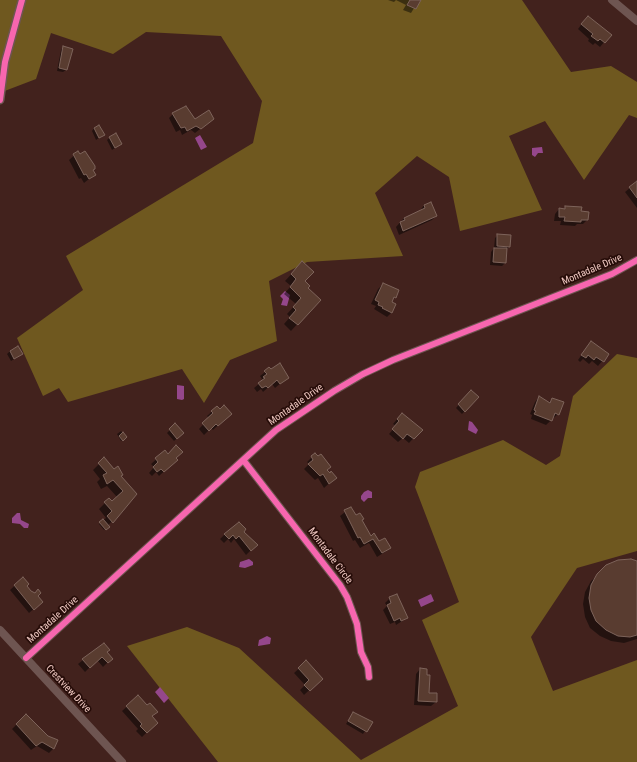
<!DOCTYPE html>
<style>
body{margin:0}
canvas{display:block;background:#42221d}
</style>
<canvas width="637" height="762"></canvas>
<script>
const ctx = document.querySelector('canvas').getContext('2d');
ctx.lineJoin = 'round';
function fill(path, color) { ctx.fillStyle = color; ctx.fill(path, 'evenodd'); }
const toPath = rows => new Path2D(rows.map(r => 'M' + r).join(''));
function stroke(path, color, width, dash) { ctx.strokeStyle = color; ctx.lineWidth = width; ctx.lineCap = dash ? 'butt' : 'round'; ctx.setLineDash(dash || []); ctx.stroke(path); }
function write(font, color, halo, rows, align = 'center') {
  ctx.font = font + ' "Roboto Condensed",sans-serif'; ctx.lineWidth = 3.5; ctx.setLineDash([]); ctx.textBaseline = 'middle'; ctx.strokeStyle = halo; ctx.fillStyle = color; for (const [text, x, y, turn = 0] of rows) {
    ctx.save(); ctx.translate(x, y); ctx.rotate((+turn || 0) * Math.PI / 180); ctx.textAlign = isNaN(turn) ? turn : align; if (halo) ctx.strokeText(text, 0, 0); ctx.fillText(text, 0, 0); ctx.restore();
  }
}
fill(toPath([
 [0,0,522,0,571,72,611,66,637,82,637,118,629,115,584,180,545,121,509,136,542,210,460,231,449,177,417,156,375,193,403,256,307,262,269,281,277,341,230,360,204,403,182,369,68,402,59,388,43,396,17,338,83,290,66,256,253,143,262,101,221,36,146,32,113,54,51,33,36,79,2,92,5,66,0,64],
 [617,354,637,358,637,551,577,568,531,637,553,691,637,660,637,762,218,762,127,646,187,627,239,648,361,760,458,706,422,620,459,602,415,487,420,472,503,440,546,465,560,456,573,396]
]), '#6f581f');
fill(toPath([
 [200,135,207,147,201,150,195,138],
 [542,147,543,153,538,153,535,157,532,155,532,148],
 [285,291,290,295,287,306,281,305,283,299,280,296],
 [177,385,184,386,184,399,182,400,177,399],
 [469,421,472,422,478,430,476,434,468,430],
 [368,490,372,492,372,498,368,498,364,502,361,499,361,496,364,492],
 [17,513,20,513,21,520,29,524,28,528,24,528,20,524,12,523,12,518],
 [249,559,253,562,253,565,245,568,239,567,240,562],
 [431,594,434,601,421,607,418,600],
 [267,636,271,638,270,644,258,646,259,640],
 [160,687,169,698,164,703,155,692]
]), '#95478b');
fill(toPath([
 [388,0,419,0,411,13,403,10,406,5,396,0,394,2],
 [584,21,610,35,600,47,595,43,593,45,588,41,589,39,578,29],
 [63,47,66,70,63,72,57,71,61,50],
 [173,114,194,120,213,119,195,133,191,130,182,135,180,130,176,132,169,118],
 [94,128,103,135,96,140,92,131],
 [110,137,121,144,112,150,107,140],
 [78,152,94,175,84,183,81,178,79,179,69,160],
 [637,182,637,208,625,192],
 [424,205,436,216,432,220,399,235,396,227,404,218,420,211],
 [566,207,580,212,587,220,583,224,577,224,575,226,560,225,561,221,554,221,555,214,559,209,564,210],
 [498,235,509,247,506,250,505,263,502,266,490,265,491,252,494,248,495,238],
 [296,269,307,288,319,300,291,331,284,324,290,317,287,314,296,304,284,294,291,286,285,281],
 [383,284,395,297,390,302,392,312,387,317,374,309,376,306,371,304,378,289],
 [587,347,608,354,598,366,592,361,589,364,583,359,580,362,578,360],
 [10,351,22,354,11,361,7,354],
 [265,372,287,378,275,388,272,384,263,392,261,389,257,392,254,388,260,383,262,379,260,376],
 [471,391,478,397,462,414,456,408],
 [539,397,548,403,552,399,558,414,546,425,531,419,532,415,530,414,535,402],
 [217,407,220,410,230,414,213,430,211,428,204,435,199,429,209,418,207,416],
 [398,418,421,430,409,443,403,438,398,442,389,434,396,426,393,424],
 [175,425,183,433,174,441,167,433],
 [121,431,126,437,121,441,117,434],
 [165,451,175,458,172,464,159,476,156,472,152,476,149,473,154,467,151,464],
 [312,457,335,478,324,488,318,478,315,480,304,469,309,464,307,462],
 [104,459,136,494,104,530,99,524,106,518,99,509,109,499,112,502,117,497,107,486,101,489,97,482,100,479,93,470],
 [350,508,370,537,390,548,385,552,377,557,369,543,360,548,355,540,353,541,340,516],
 [242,532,256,545,246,555,234,539,231,543,228,539,224,543,220,539,225,534],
 [637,562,637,639,624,643,611,641,600,636,590,628,585,617,583,604,585,592,591,581,598,575],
 [23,578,37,606,29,613,10,590],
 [390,598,407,618,396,625,395,622,390,624,383,610,387,606,385,603],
 [103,644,106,653,111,659,103,667,97,660,85,672,78,664],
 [306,662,321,679,304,695,300,690,305,685,294,673],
 [420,669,428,694,436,702,431,706,414,705,416,674],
 [138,696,151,717,152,727,142,737,136,731,138,729,122,711],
 [353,713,371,722,363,734,346,724],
 [17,724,57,740,53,749,49,753,37,746,31,750,12,729]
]), '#0007');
const building = toPath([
 [410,0,421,0,416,9,407,5,410,0],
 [588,16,612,35,605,43,600,39,598,41,591,36,593,34,581,24,588,16],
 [63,46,73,49,67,70,59,68,63,46],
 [186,106,195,119,209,110,214,119,201,129,196,126,187,131,185,127,181,128,172,113,186,106],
 [99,125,105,135,99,138,94,128,99,125],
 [116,133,122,144,115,148,109,137,116,133],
 [78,151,80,154,85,151,95,166,95,169,93,170,96,175,89,179,86,174,84,175,73,154,78,151],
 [637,181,637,198,629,187,637,181],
 [431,202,437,216,403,231,400,222,405,220,404,218,425,208,424,205,431,202],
 [565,206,582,207,581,211,589,212,588,220,581,220,581,222,564,221,565,217,559,217,559,208,565,209,565,206],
 [497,234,511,235,510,247,497,246,497,234],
 [494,248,507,248,506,263,493,262,494,248],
 [302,261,314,272,305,281,310,286,308,288,321,300,298,325,289,318,296,310,293,307,301,298,290,287,296,279,291,274,302,261],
 [383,283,399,290,396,298,394,297,392,302,396,304,392,313,382,308,383,307,378,305,379,302,375,300,383,283],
 [591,341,609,354,604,362,596,357,594,360,588,355,586,358,581,355,591,341],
 [18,346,23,354,14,359,10,351,18,346],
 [280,363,289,378,280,384,277,380,268,388,266,386,262,388,258,383,265,378,263,377,267,374,264,371,269,367,271,369,280,363],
 [471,390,479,397,465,412,458,404,471,390],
 [539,396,550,403,552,398,564,402,559,415,555,413,552,421,534,414,536,411,534,410,539,396],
 [224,405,232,414,218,426,216,424,209,431,202,423,213,413,211,411,217,406,220,409,224,405],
 [402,413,423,430,414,439,407,434,403,439,392,429,399,421,397,419,402,413],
 [175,423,184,433,177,439,169,429,175,423],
 [123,432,127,437,123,441,119,436,123,432],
 [176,445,183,452,176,458,178,460,164,472,161,469,157,472,153,467,158,462,155,458,165,450,168,454,176,445],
 [315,453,318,456,321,454,331,467,327,470,330,473,331,471,337,478,329,484,323,474,320,476,308,464,313,460,311,456,315,453],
 [104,457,114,469,118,466,123,475,121,476,137,494,113,523,107,516,112,511,104,502,109,498,112,501,123,491,113,480,107,484,103,475,107,473,98,463,104,457],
 [351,507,356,515,360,513,364,519,362,520,371,536,374,533,379,541,385,538,391,548,382,553,373,539,364,544,360,537,358,538,344,510,351,507],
 [103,519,110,527,106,530,99,522,103,519],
 [239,522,246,529,244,532,258,545,251,551,239,536,236,539,233,535,229,539,224,534,239,522],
 [631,559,637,561,637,635,630,637,618,636,606,630,596,621,591,610,589,598,591,585,597,574,606,565,618,560,631,559],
 [23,577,29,584,27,586,31,591,35,593,38,589,41,593,38,596,43,602,34,610,14,585,23,577],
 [397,594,408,618,401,621,400,618,394,621,387,605,391,603,389,597,397,594],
 [104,643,110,650,107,652,113,659,108,663,102,657,90,668,82,659,104,643],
 [306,660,323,679,310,691,304,685,309,680,298,668,306,660],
 [420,668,427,669,427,675,430,675,429,693,437,693,437,702,418,701,420,668],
 [138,695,147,705,150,703,158,712,152,716,158,723,147,733,140,726,142,724,126,706,138,695],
 [353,712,373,722,367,732,348,721,353,712],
 [26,714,48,736,58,740,54,749,42,742,36,746,16,724,26,714]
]);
fill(building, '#593c30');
stroke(building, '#7d635a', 1);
stroke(toPath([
 [612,0,637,21],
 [244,461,340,585,347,597,357,624,361,652,368,667,369,677],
 [0,630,122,762],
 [26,658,276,430,334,391,363,374,393,360,612,274,637,260]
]), '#6e5551', 8);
stroke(toPath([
 [0,100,5,62,22,0]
]), '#6e5551', 9);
stroke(toPath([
 [0,100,5,62,22,0],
 [244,461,340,585,347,597,357,624,361,652,368,667,369,677],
 [26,658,276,430,334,391,363,374,393,360,612,274,637,260]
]), '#f766af', 6);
write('10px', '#eec7c0', '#260c08', [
 ["Montadale Drive",592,270,-23],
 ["Montadale Drive",296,405,-35],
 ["Montadale Circle",330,556,53],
 ["Montadale Drive",53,620,-42],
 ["Crestview Drive",68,689,47]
]);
</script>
